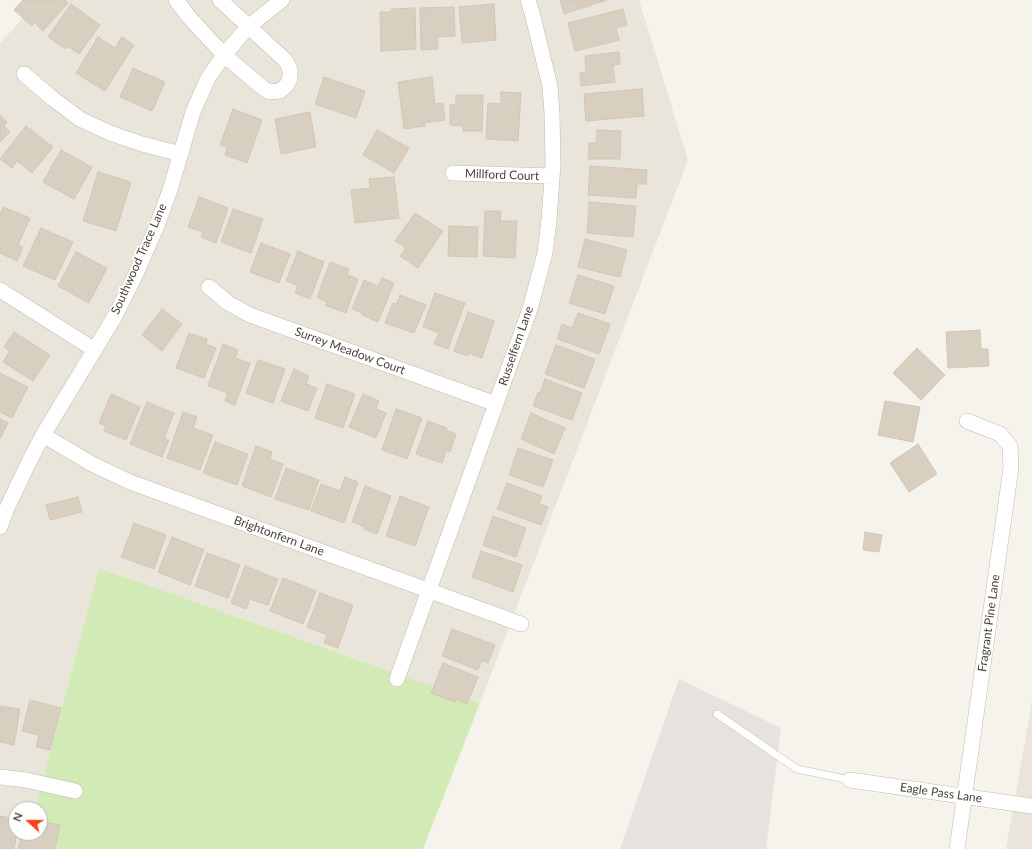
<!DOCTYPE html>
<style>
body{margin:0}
#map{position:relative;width:1032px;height:849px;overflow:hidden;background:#f6f3ec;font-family:Lato,sans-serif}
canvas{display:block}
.north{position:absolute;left:8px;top:801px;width:40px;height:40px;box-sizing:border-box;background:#fff;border:1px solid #b7b4b0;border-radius:50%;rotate:291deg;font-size:11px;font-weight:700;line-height:16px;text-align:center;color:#4b4439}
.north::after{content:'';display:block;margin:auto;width:14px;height:18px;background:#fc3f1d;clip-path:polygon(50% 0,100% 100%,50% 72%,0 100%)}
</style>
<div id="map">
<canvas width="1032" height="849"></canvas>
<div class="north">N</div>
</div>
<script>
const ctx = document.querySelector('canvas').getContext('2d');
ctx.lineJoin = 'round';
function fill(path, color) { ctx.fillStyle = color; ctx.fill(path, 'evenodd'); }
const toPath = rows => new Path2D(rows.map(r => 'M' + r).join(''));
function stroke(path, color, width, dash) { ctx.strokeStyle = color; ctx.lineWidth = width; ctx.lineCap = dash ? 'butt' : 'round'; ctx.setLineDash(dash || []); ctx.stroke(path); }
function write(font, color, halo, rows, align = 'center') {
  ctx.font = font + ' Lato,sans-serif'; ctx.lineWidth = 3.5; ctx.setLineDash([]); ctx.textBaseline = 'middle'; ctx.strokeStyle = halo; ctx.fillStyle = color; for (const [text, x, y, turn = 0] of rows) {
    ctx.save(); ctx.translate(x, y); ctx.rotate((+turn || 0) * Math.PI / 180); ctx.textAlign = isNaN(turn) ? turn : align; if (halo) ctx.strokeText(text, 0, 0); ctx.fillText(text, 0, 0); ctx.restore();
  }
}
fill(toPath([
 [40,0,639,0,688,160,480,703,99,568,35,809,16,809,16,833,28,833,24,849,0,849,0,43],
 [1032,701,1032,849,1006,849]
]), '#eae5da');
fill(toPath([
 [679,679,781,728,766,849,620,849]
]), '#e6e2dd');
fill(toPath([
 [99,568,480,703,423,849,24,849,40,833,40,809,35,809]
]), '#d2eab5');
const building = toPath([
 [23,0,65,0,68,3,43,31,35,23,32,26,14,10,23,0],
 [560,0,607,0,564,14,560,0],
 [71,4,100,25,79,54,68,46,66,49,48,37,71,4],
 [494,4,496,40,462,43,459,7,494,4],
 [454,7,455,36,437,37,438,49,421,50,420,8,454,7],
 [415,8,416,49,381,51,380,12,391,12,391,9,415,8],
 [623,9,627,25,616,28,619,40,575,51,568,23,623,9],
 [98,37,115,48,122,37,134,45,105,91,76,73,98,37],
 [619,52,620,64,613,65,615,82,581,86,580,73,586,72,585,56,619,52],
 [133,68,165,82,152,111,120,97,133,68],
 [324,77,365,91,356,118,315,104,324,77],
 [432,77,435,104,443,103,445,120,425,123,425,126,404,129,398,82,432,77],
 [642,89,644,116,586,121,584,94,642,89],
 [501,92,521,93,518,141,486,139,488,103,501,104,501,92],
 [456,95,483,95,482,131,463,131,463,126,450,125,450,105,456,105,456,95],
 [233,109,262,120,247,163,225,155,227,147,220,145,233,109],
 [310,112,316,147,281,154,275,119,310,112],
 [0,115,7,122,4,126,10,132,0,142,0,115],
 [26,126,53,147,32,173,17,161,12,168,0,159,26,126],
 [377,130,409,148,394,173,363,155,377,130],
 [597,130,621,131,620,159,588,159,589,143,596,143,597,130],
 [61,150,92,167,74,199,43,182,61,150],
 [590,166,647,170,646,184,637,184,636,198,588,195,590,166],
 [98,172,131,182,116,231,83,221,98,172],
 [394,177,399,218,355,223,351,190,370,188,369,179,394,177],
 [199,197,228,208,216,243,201,237,203,232,188,227,199,197],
 [589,202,636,206,633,237,587,233,589,202],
 [3,207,30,218,18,245,23,247,17,261,0,253,0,215,3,207],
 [233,209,263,219,251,253,221,242,233,209],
 [485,211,501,211,500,221,517,221,515,258,483,256,485,211],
 [415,213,443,231,418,268,400,256,406,248,395,241,415,213],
 [449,226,478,227,477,257,448,256,449,226],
 [41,228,73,242,55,280,23,266,41,228],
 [585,239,627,250,620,277,578,267,585,239],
 [261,243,290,254,279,283,250,272,261,243],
 [298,251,324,262,310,299,295,293,298,286,286,281,298,251],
 [76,252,107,268,89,303,58,286,76,252],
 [330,262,349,269,347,275,358,279,346,313,325,305,327,302,317,298,330,262],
 [578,275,614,286,605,314,569,303,578,275],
 [382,278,394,283,378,322,362,315,362,313,352,309,364,280,378,286,382,278],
 [435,293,465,303,448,349,434,344,439,333,423,327,435,293],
 [400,295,426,305,414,333,385,323,393,303,397,304,400,295],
 [162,309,182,324,162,351,142,335,162,309],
 [468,312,494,321,482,358,468,353,468,356,454,351,468,312],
 [578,313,610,324,599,354,557,339,562,324,572,328,578,313],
 [980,330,981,349,988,349,989,366,948,368,946,332,980,330],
 [14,332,50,355,33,381,3,362,10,351,4,347,14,332],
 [189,333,207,339,206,344,216,348,204,378,176,368,189,333],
 [223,344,238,350,235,358,250,363,235,405,225,401,228,393,208,386,223,344],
 [556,345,595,359,584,388,545,374,556,345],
 [917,348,945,375,921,400,893,373,917,348],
 [258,360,285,369,273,403,246,393,258,360],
 [294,369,309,376,306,384,317,388,308,411,281,401,294,369],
 [0,373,28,387,12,418,0,412,0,373],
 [545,379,582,393,572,420,533,406,538,392,540,393,545,379],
 [327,384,355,394,343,428,315,418,327,384],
 [111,394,140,407,126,440,104,431,106,426,99,423,111,394],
 [363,394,379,401,376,409,386,413,376,438,349,427,363,394],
 [885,401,920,407,913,442,878,435,885,401],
 [147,402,174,413,164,438,169,440,162,457,130,444,147,402],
 [396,409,422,418,407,459,382,450,396,409],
 [183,412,197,417,193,428,213,435,200,470,167,458,183,412],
 [531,413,565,428,554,454,521,439,531,413],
 [0,419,8,423,0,439,0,419],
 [428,421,447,428,446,430,456,434,450,452,446,451,442,463,416,454,428,421],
 [215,442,248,454,237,485,203,473,215,442],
 [918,444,937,474,909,492,890,463,918,444],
 [256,446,272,452,270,459,283,464,271,497,242,486,256,446],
 [518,448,553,460,543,487,509,475,518,448],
 [286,468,319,480,309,510,275,499,286,468],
 [345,477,358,482,344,523,311,511,321,484,340,491,345,477],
 [507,483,542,496,539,504,548,507,541,525,497,509,507,483],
 [365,486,391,496,377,534,364,529,365,527,352,522,365,486],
 [400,496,429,507,415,546,386,536,400,496],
 [78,497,82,512,50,520,46,505,78,497],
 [493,516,526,528,516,557,483,545,493,516],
 [134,523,166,535,154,569,121,557,134,523],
 [865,532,882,535,879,552,863,550,865,532],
 [172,537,204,550,190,585,158,572,172,537],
 [481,551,522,565,513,592,472,577,481,551],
 [207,553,240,565,228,598,195,586,207,553],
 [245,566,278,579,268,605,250,599,246,609,231,603,245,566],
 [283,578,316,591,303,624,270,611,283,578],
 [320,593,353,605,338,648,324,643,327,635,307,627,320,593],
 [452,629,495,645,488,663,482,660,478,670,442,656,452,629],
 [443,663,478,677,467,704,456,699,455,702,431,693,443,663],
 [30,700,61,708,50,750,36,747,39,735,22,731,30,700],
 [0,706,20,709,14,745,0,742,0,706],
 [0,816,16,819,17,833,14,849,0,849,0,816],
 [40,822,60,825,55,849,18,849,22,833,40,833,40,822]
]);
fill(building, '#d8cfc1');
stroke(building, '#d3c7b4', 1);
const service = toPath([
 [717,714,797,769,850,780]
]);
const minor = toPath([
 [176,0,188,16,224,55,263,88,269,92,280,91,286,86,290,79,290,69,286,61,220,0],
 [24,74,52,98,80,119,110,133,142,144,181,154],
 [453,173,552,176],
 [209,287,228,303,250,315,496,404],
 [0,290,95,350],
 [43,435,92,464,130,482,521,624],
 [0,527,7,508,28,464,43,435,115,316,135,276,156,228,170,190,193,112,208,78,224,55,248,27,282,0],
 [397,679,530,309,545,253,549,220,553,164,552,113,550,86,532,13,528,0],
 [0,777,26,780,75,791],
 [850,780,1032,806],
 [957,849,1011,468,1010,446,1000,434,967,421]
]);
stroke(service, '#c2bbae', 8);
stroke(minor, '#c2bbae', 16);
stroke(service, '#fff', 7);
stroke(minor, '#fff', 15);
write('12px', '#4b4439', '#fff', [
 ["Millford Court",502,175,2],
 ["Southwood Trace Lane",139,259,-66],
 ["Russelfern Lane",516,346,-71],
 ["Surrey Meadow Court",350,351,20],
 ["Brightonfern Lane",279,536,20],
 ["Fragrant Pine Lane",989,623,-82],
 ["Eagle Pass Lane",941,793,8]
]);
</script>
